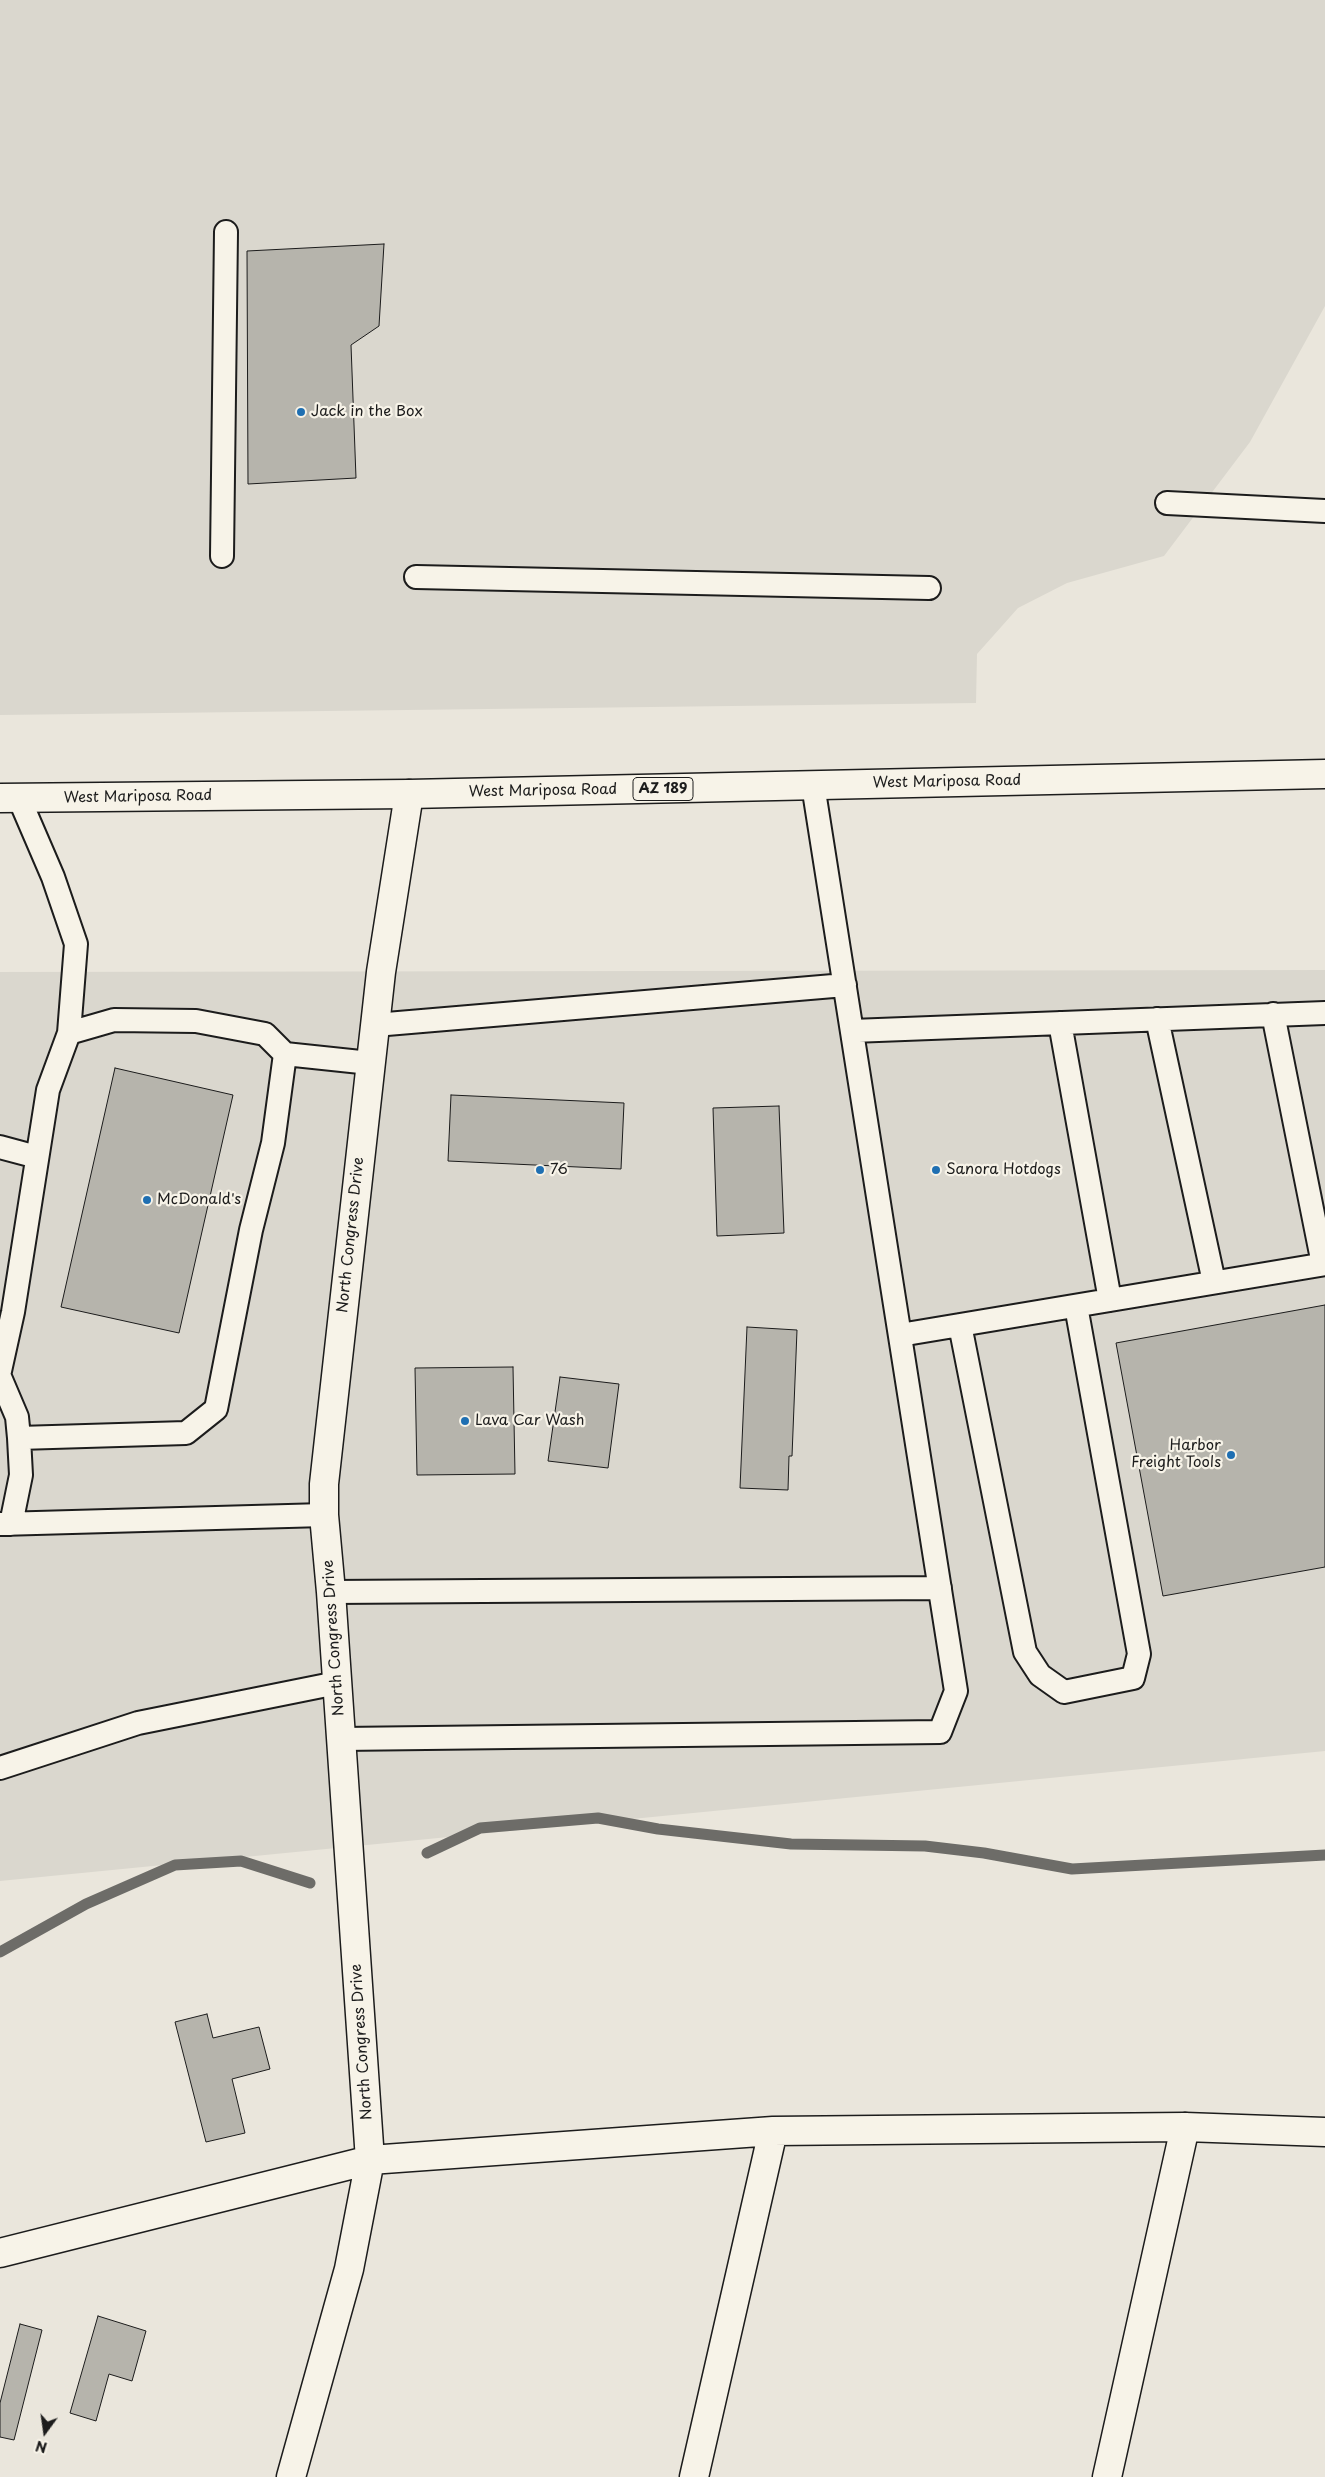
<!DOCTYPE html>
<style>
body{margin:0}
#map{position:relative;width:1325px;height:2477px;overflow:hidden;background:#eae6dc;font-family:"Playpen Sans",sans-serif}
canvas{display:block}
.north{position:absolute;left:20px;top:2407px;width:50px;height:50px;-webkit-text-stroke:4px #f7f3e8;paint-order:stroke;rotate:194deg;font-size:14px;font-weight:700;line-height:20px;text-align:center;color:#1c1c1c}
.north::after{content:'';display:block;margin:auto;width:18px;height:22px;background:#1c1c1c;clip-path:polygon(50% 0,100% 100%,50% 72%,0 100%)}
</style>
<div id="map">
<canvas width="1325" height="2477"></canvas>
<div class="north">N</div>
</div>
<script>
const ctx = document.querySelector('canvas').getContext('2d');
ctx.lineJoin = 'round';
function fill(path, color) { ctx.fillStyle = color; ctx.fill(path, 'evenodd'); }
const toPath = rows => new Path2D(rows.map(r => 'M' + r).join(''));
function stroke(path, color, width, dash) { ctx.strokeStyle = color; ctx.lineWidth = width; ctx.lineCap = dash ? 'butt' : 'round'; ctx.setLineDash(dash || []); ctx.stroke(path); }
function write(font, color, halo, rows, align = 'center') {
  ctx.font = font + ' "Playpen Sans",sans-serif'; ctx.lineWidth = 4.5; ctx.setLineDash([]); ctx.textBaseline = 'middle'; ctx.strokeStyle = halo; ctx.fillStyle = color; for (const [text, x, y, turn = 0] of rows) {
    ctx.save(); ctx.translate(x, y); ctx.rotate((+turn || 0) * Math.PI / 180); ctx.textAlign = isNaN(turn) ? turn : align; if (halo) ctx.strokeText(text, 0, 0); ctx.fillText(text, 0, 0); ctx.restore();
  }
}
fill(toPath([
 [0,0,1325,0,1325,306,1250,442,1164,556,1067,583,1018,608,977,654,976,703,0,715],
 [1325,970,1325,1751,0,1881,0,972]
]), '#dad7ce');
stroke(toPath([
 [427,1853,480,1828,598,1818,658,1829,791,1844,925,1846,984,1853,1072,1869,1325,1855],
 [0,1952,86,1904,175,1865,241,1861,310,1883]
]), '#6d6c68', 11);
const building = toPath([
 [384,244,379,326,351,345,356,478,248,484,247,251,384,244],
 [115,1068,233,1095,179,1333,61,1307,115,1068],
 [451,1095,624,1103,621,1169,448,1161,451,1095],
 [779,1106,784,1233,717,1236,713,1108,779,1106],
 [1325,1305,1325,1567,1163,1596,1116,1343,1325,1305],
 [747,1327,797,1330,792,1456,789,1456,788,1490,740,1488,747,1327],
 [513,1367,515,1474,417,1475,415,1368,513,1367],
 [560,1377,619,1384,608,1468,548,1461,560,1377],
 [207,2014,213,2038,259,2027,270,2069,232,2079,245,2133,206,2142,175,2022,207,2014],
 [98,2316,146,2331,132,2381,109,2374,96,2421,70,2413,98,2316],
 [20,2324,42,2330,14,2440,0,2437,0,2403,20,2324]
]);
fill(building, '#b6b4ac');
stroke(building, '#1c1c1c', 1);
const service = toPath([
 [1167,503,1325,511],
 [222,556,226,232],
 [416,577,929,588],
 [19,798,53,877,76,944,69,1033],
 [1273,1014,1323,1264],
 [1157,1019,1214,1282],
 [1060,1023,1110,1300],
 [375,1025,845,985],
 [852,1031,1325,1013],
 [0,1147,37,1157],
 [960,1325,1025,1652,1040,1675,1064,1692,1133,1678,1139,1654,1076,1306],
 [900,1335,1325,1264],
 [0,1371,13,1312,48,1090,69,1033,114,1020,196,1021,265,1034,285,1054,370,1063],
 [0,1377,17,1417,19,1438,21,1475,11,1524],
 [19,1438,186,1433,216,1409,251,1230,273,1143,285,1054],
 [0,1524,324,1515],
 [331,1592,940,1588],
 [341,1739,940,1732,956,1691,813,785],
 [0,1768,138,1723,337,1683]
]);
const minor = toPath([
 [0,2253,370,2160,773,2131,1185,2127,1325,2132],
 [291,2477,349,2269,370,2160,331,1592,324,1515,324,1484,381,972,409,794],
 [694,2477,773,2131],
 [1107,2477,1185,2127]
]);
const primary = toPath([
 [0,798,409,794,1325,774]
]);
stroke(service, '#1c1c1c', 26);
stroke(minor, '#1c1c1c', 31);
stroke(primary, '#1c1c1c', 31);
stroke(service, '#f7f3e8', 22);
stroke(minor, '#f7f3e8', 28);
stroke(primary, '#f7f3e8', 28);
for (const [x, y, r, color] of [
 [301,412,5,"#1f6fb2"],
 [540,1170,5,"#1f6fb2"],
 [936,1170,5,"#1f6fb2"],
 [147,1200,5,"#1f6fb2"],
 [465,1421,5,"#1f6fb2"],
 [1231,1455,5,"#1f6fb2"]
]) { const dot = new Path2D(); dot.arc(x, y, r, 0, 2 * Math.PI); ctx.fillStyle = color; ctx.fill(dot); stroke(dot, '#f7f3e8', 2); }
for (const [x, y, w] of [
 [663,789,60]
]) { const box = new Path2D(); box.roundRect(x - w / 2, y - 11.5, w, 23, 4); ctx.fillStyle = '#f7f3e8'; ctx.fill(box); stroke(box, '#1c1c1c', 1); }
write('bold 14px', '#1c1c1c', null, [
 ["AZ 189",663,789]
]);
write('15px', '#1c1c1c', '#f7f3e8', [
 ["Jack in the Box",311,412],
 ["76",550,1170],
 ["Sanora Hotdogs",946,1170],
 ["McDonald's",157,1200],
 ["Lava Car Wash",475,1421],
 ["Harbor",1221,1446,"right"],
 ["Freight Tools",1221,1463,"right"]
], 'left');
write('15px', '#1c1c1c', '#f7f3e8', [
 ["West Mariposa Road",947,782,-1],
 ["West Mariposa Road",543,791,-1],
 ["West Mariposa Road",138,797,-1],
 ["North Congress Drive",351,1235,-84],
 ["North Congress Drive",334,1638,-94],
 ["North Congress Drive",362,2042,-94]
]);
</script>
